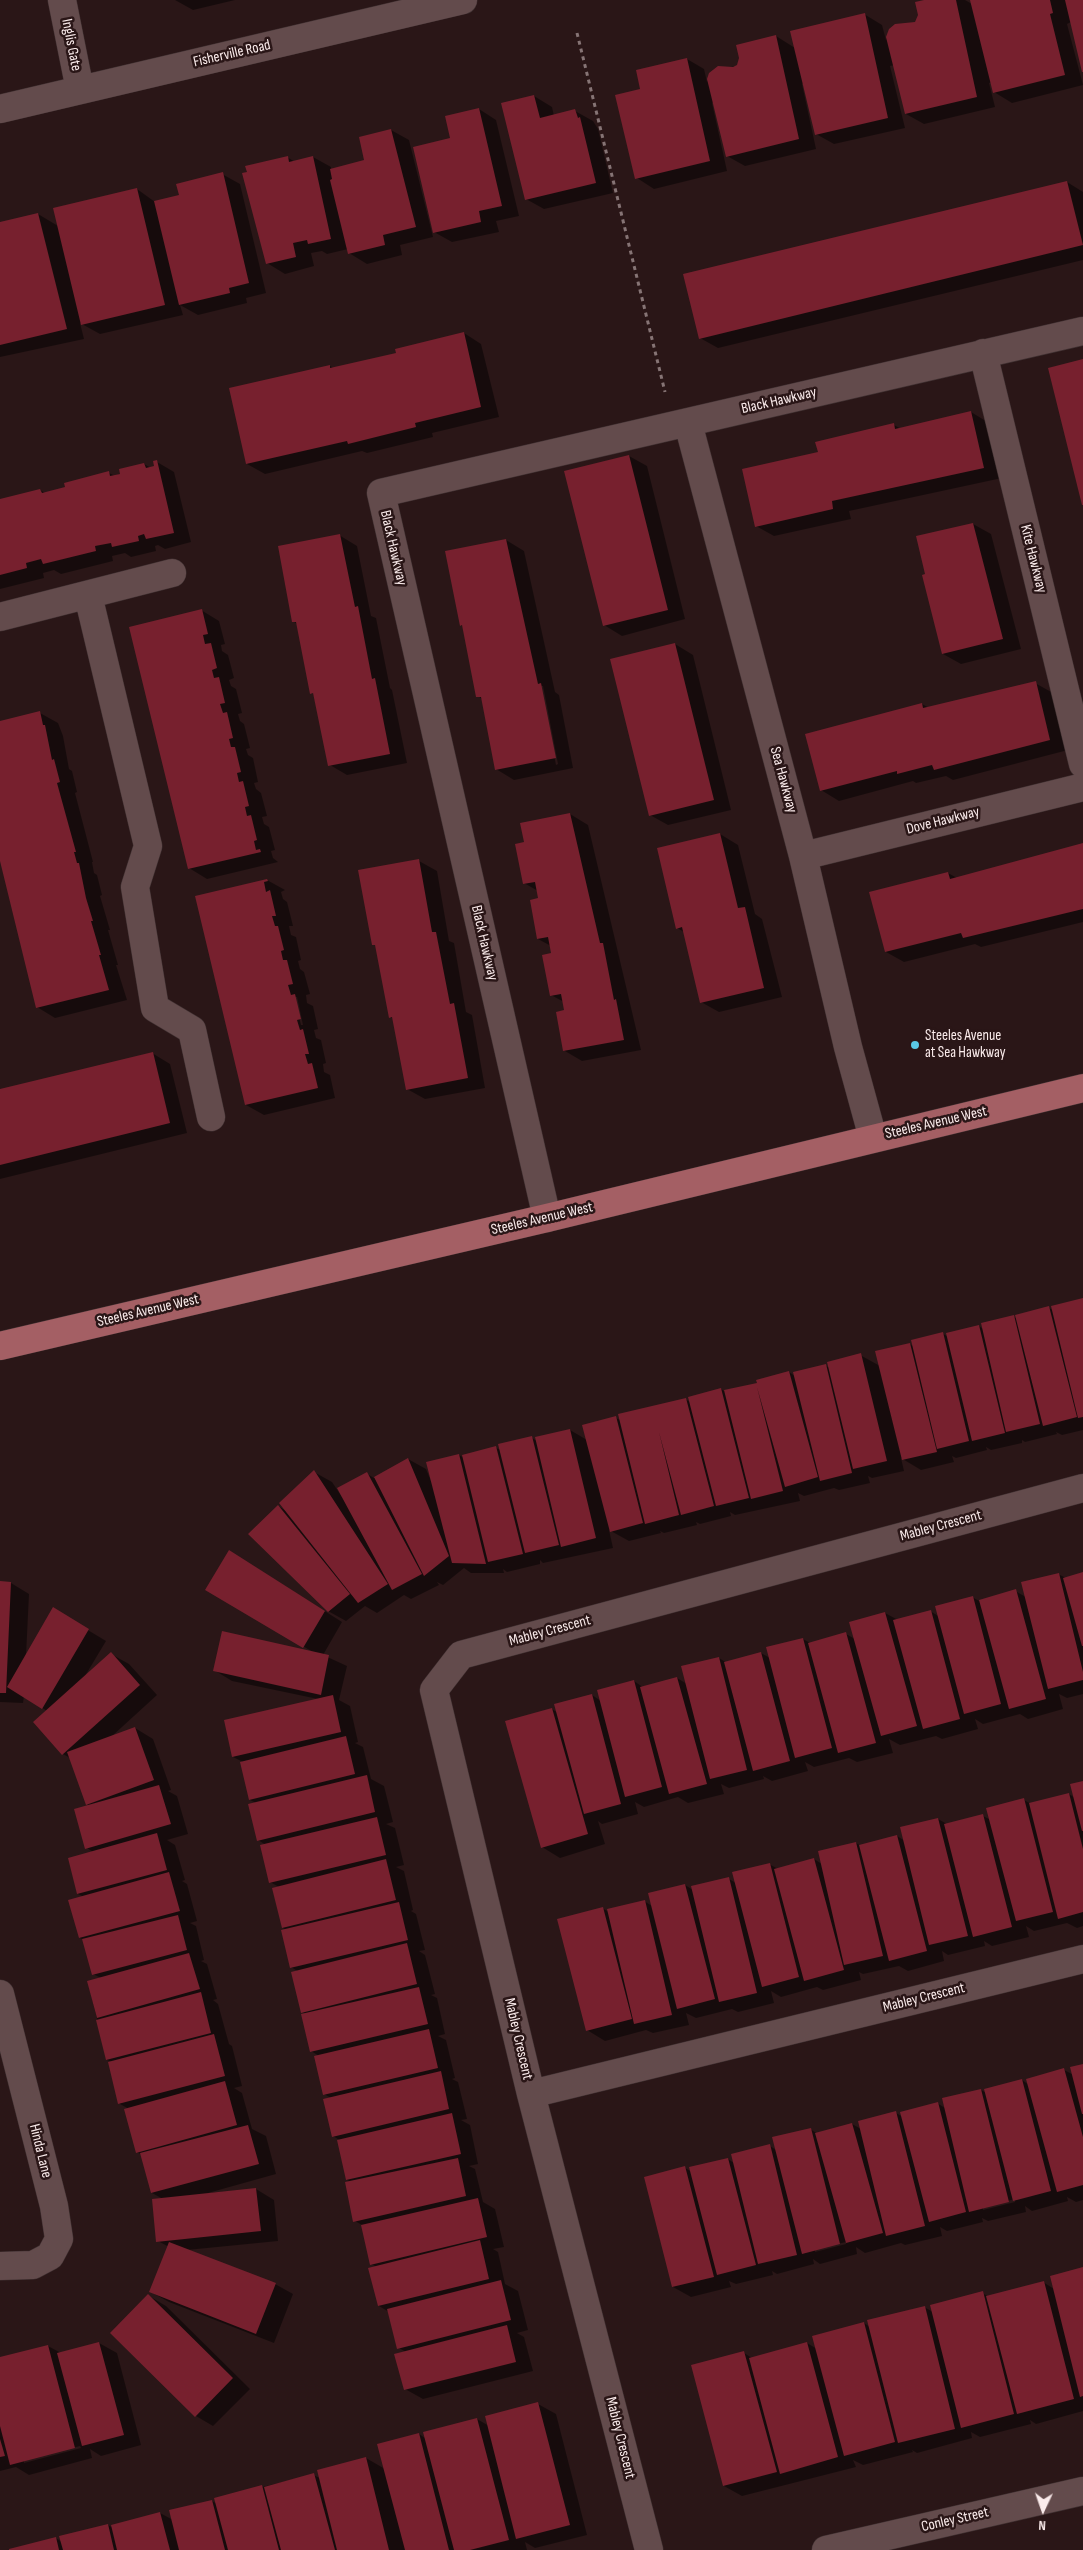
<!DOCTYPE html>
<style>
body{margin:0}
#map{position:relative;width:1083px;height:2550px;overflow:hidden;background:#2a1617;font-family:"Sofia Sans Condensed",sans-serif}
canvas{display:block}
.north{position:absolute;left:1018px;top:2485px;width:50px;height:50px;-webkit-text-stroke:4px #2a1617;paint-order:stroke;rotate:183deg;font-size:14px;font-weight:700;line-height:20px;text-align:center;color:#faebeb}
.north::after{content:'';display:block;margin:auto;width:18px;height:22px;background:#faebeb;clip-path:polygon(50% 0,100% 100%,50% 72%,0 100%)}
</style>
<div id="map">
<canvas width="1083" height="2550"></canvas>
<div class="north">N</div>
</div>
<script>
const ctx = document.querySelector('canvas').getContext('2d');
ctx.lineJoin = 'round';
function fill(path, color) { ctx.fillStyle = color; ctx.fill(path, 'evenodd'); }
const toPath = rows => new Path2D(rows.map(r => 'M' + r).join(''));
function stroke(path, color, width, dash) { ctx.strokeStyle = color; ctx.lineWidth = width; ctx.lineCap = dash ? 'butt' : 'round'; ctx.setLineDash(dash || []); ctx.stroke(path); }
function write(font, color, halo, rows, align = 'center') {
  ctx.font = font + ' "Sofia Sans Condensed",sans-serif'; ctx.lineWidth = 5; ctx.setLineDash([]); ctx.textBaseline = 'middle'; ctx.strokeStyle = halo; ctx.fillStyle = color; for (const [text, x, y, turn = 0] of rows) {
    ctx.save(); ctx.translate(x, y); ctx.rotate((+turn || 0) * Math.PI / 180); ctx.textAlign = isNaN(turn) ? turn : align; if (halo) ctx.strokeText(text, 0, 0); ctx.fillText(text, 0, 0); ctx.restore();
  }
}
fill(toPath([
 [175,0,235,0,193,10],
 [929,0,965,0,972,4,971,0,1083,0,1083,70,1071,22,1067,24,1083,85,1012,103,994,92,992,82,989,83,995,107,924,124,906,114,894,65,890,66,905,128,834,144,816,134,804,83,802,84,816,149,745,166,727,156,714,102,712,103,727,171,654,189,637,178,642,90,687,59,704,69,707,82,714,69,738,66,776,36,795,48,864,14,882,25,886,40,890,29,916,23],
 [534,96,552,107,554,116,575,111,593,121,598,129,613,193,544,209,526,199],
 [479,109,496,120,519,216,496,221,499,232,452,242,434,232,451,139],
 [391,130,409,140,433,237,400,245,402,255,367,264,349,253,348,249,327,254,322,251,311,253,314,266,285,274,267,263,287,157,295,162,313,157,331,167,331,170,366,161],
 [222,174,240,184,266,293,246,298,247,303,198,315,180,305,183,315,100,334,80,323,84,339,0,357,0,223,38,214,58,226,137,189,155,202,180,196],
 [1067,182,1083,192,1083,260,718,348,700,338],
 [464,333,481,344,499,417,432,433,433,437,367,453,362,451,265,474,247,464,330,366,335,369,398,354],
 [971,412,989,423,1002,478,849,511,851,519,774,536,756,526,819,453,894,425,901,429],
 [629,456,647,466,685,619,622,636,604,625],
 [157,462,174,472,191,542,165,549,158,545,155,546,156,551,131,557,125,553,112,556,113,561,61,574,54,570,43,573,44,578,0,589,0,500,40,490,45,493,66,488,109,473,115,476,144,464,151,468,156,467],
 [973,524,991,534,1021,649,961,664,943,654],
 [339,535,357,546,371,616,376,618,390,688,392,690,407,763,347,775,330,765,297,624,293,621],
 [506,540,524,551,555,692,559,695,573,768,514,780,496,769,482,699,478,696,464,627,461,625],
 [541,686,543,686,558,764,556,765],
 [201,610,219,621,225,644,221,645,222,651,228,655,234,678,229,680,231,686,236,689,242,713,238,714,240,721,244,724,250,748,246,749,248,755,253,758,258,782,254,783,256,789,261,793,267,816,262,817,264,824,269,827,275,850,271,851,273,858,278,862,207,879,189,868],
 [675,644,693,655,731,810,668,825,650,815],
 [1035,683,1053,693,1068,750,953,780,946,776,916,783,913,781,839,801,821,790,922,704,929,708],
 [40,713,58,723,63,736,69,769,72,771,77,792,75,793,93,862,92,862,94,873,97,875,102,895,100,896,110,930,108,930,118,965,116,965,127,1000,55,1018,37,1007,0,856,0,722],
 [570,814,588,825,641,1050,582,1061,565,1051,564,1002,551,995,551,946,538,939,538,891,524,883,525,842],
 [720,834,738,845,755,914,762,919,782,997,719,1012,701,1002,684,932,677,928],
 [1083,845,1083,922,981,947,975,944,904,962,886,952,948,873,957,878],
 [419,861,437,871,449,941,454,943,466,1012,472,1015,485,1088,425,1099,407,1089,394,1019,390,1017,376,946,373,944],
 [267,880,285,890,281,892,283,899,287,902,293,926,289,926,291,935,296,937,301,960,298,961,300,969,304,972,310,994,306,995,307,1003,313,1006,318,1029,314,1030,316,1038,321,1040,326,1063,323,1064,324,1072,330,1075,335,1098,264,1115,246,1105,196,897],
 [294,997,297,997,303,1025,301,1025],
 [152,1053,170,1064,187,1133,0,1179,0,1090],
 [1083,1300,1083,1430,1062,1435,1056,1432,1057,1434,1025,1442,1022,1440,1022,1443,991,1450,986,1447,987,1450,956,1458,952,1456,954,1462,921,1470,901,1458,904,1471,872,1478,868,1476,870,1483,839,1490,834,1488,804,1496,798,1493,800,1501,735,1515,730,1512,731,1516,700,1524,696,1522,697,1525,664,1533,660,1531,661,1533,629,1541,609,1530,613,1548,543,1563,540,1560,540,1564,507,1572,503,1569,504,1573,471,1573,464,1568,443,1585,437,1582,439,1585,411,1599,404,1595,377,1613,365,1606,346,1621,328,1611,278,1506,288,1512,314,1472,332,1482,342,1497,367,1474,374,1478,408,1459,426,1469,431,1481,459,1455,464,1458,496,1448,501,1450,532,1438,537,1441,570,1430,587,1440,616,1418,620,1420,685,1399,690,1402,721,1389,724,1391,758,1384,789,1372,795,1376,826,1366,830,1368,860,1355,880,1366,910,1344,914,1347,943,1334,949,1337,979,1326,983,1329,1014,1317,1018,1319,1049,1308,1053,1310],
 [247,1562,342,1622,323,1655,347,1666,339,1700,350,1706,358,1742,355,1743,363,1747,371,1779,384,1786,393,1822,386,1824,395,1828,404,1865,396,1867,404,1871,413,1910,411,1911,416,1914,425,1950,419,1951,425,1955,435,1994,431,1995,437,1998,445,2034,438,2036,446,2040,455,2078,452,2079,458,2082,467,2119,461,2120,470,2125,478,2164,469,2166,475,2169,483,2202,495,2209,504,2247,493,2249,498,2252,505,2284,518,2291,528,2330,517,2333,524,2337,533,2371,423,2399,405,2389,406,2352,399,2348,389,2312,379,2306,377,2267,371,2264,362,2225,355,2221,352,2182,347,2180,341,2141,333,2136,331,2098,324,2094,319,2056,311,2051,306,2014,302,2012,299,1972,291,1967,286,1930,283,1928,279,1887,270,1882,266,1845,258,1840,256,1803,250,1800,243,1762,233,1757,318,1699,232,1681,214,1670,313,1652,207,1590],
 [1058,1574,1066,1578,1083,1574,1083,1694,1067,1698,1059,1694,1063,1709,1028,1719,1020,1714,983,1724,975,1719,978,1729,942,1739,936,1736,900,1745,889,1739,893,1753,857,1762,849,1758,814,1767,805,1762,808,1771,772,1781,763,1776,764,1779,729,1788,721,1784,724,1794,688,1803,678,1797,644,1807,635,1802,638,1814,602,1824,598,1821,605,1844,560,1858,542,1847,552,1709,558,1713,592,1695,601,1701,634,1681,644,1688,677,1678,687,1684,719,1658,727,1663,761,1653,770,1658,803,1639,810,1643,846,1634,855,1639,885,1613,898,1620,930,1611,940,1617,972,1597,981,1602,1015,1591,1026,1597],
 [0,1583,11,1583,29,1594,26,1656,53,1609,106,1641,85,1676,111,1654,129,1664,157,1695,111,1737,135,1728,153,1739,171,1790,168,1791,177,1796,188,1834,167,1840,175,1845,185,1880,182,1881,187,1884,197,1921,190,1923,196,1926,204,1960,201,1961,207,1964,217,1999,213,2000,218,2004,229,2044,232,2046,242,2086,234,2088,242,2093,252,2129,266,2136,276,2174,208,2193,256,2189,274,2200,278,2241,187,2250,275,2284,293,2294,274,2343,169,2302,151,2292,169,2247,158,2241,163,2199,152,2193,142,2155,137,2152,129,2109,120,2104,112,2062,107,2060,88,1982,101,1978,93,1974,84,1940,80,1938,84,1897,78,1894,93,1852,87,1848,90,1806,87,1804,70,1758,63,1754,47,1711,24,1696,23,1703,0,1702],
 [1083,1782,1083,1926,1077,1928,1067,1923,1034,1931,1026,1926,1029,1937,992,1946,984,1941,985,1946,948,1955,942,1951,944,1961,908,1971,899,1966,863,1974,859,1972,861,1980,823,1990,817,1987,781,1997,771,1991,774,2003,738,2012,732,2009,696,2018,686,2013,689,2025,653,2033,646,2030,605,2041,587,2030,602,1908,609,1912,644,1901,652,1906,685,1885,693,1890,729,1879,736,1883,769,1864,778,1869,814,1859,822,1864,856,1843,861,1846,897,1836,905,1841,938,1819,947,1824,983,1816,991,1820,1024,1800,1031,1804,1069,1794,1075,1798],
 [1083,2065,1083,2200,1076,2202,1067,2197,1068,2201,1032,2211,1025,2206,1026,2212,988,2221,982,2218,983,2222,947,2231,940,2227,942,2236,905,2245,901,2243,865,2253,856,2247,857,2254,820,2264,813,2259,814,2264,777,2274,772,2271,773,2275,736,2284,729,2281,731,2287,691,2297,673,2287,685,2168,692,2172,728,2159,734,2163,770,2146,776,2150,810,2129,818,2134,852,2124,861,2129,896,2113,903,2117,937,2103,945,2108,981,2090,987,2093,1022,2080,1029,2085,1064,2070,1074,2075],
 [1015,2199,1015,2202,983,2210,983,2207],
 [846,2242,846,2244,815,2252,815,2249],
 [1083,2269,1083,2411,1036,2424,1030,2420,1031,2424,980,2437,971,2432,972,2438,917,2453,912,2450,913,2452,863,2465,853,2460,856,2467,742,2496,724,2486,744,2353,752,2358,807,2343,817,2349,864,2323,870,2327,924,2307,933,2312,982,2293,989,2297,1043,2282,1054,2289],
 [149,2296,166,2306,250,2389,213,2426,196,2416],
 [99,2343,117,2353,141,2445,101,2456,90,2449,92,2458,29,2475,16,2467,0,2471,0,2358,48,2346,61,2353],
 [80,2446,81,2448,24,2463,24,2460],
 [538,2404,556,2414,587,2535,535,2548,525,2542,527,2550,12,2550,56,2538,62,2542,108,2525,113,2528,160,2513,173,2520,212,2501,217,2504,262,2487,313,2475,320,2478,366,2458,385,2469,419,2434,425,2438,477,2419,489,2426]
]), '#0007');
fill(toPath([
 [924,0,956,0,977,97,905,114,886,37,889,29,895,24,915,22,918,15,915,2],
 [970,0,1050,0,1053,13,1050,14,1065,75,993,93],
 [1065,0,1083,0,1083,72,1082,72],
 [865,13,888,118,815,135,790,31],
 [776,35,799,139,726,157,707,79,709,73,718,66,733,67,737,65,739,58,736,45],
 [687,58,710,161,635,179,615,95,640,89,636,70],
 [534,95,540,118,575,109,578,118,580,117,596,183,525,200,501,103],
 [479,108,502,206,479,211,481,222,433,233,413,147,450,138,445,116],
 [391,129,416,227,383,235,385,245,348,254,330,180,332,179,330,169,364,160,359,137],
 [288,156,289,162,313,156,331,239,308,244,307,240,293,243,296,257,266,264,242,173,247,172,245,166],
 [223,172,249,283,229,288,230,293,179,305,154,201,179,195,176,184],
 [1067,181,1083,245,699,339,683,274],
 [137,188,165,305,81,325,53,208],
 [38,213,67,329,0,345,0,222],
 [464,332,481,407,415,423,416,427,348,444,347,441,246,464,229,388,330,365,330,368,396,353,395,349],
 [1083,359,1083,505,1082,505,1048,368],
 [971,411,984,468,832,501,833,509,755,527,742,469,818,452,815,442,894,423,895,429],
 [629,455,668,610,603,626,564,471],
 [157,460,174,533,146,539,144,534,138,536,139,541,112,547,111,543,95,546,96,551,43,564,41,559,26,563,27,568,0,575,0,499,40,489,42,493,65,487,64,483,109,471,110,476,120,474,119,469,144,463,146,468,154,466,153,461],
 [973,523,1003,639,942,654,922,575,925,574,916,536],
 [340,534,355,607,358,606,372,679,375,678,390,754,328,766,313,693,310,694,296,622,292,622,278,546],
 [506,539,538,684,541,683,556,758,495,770,481,697,476,697,462,625,460,626,445,551],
 [202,609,208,634,203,635,205,644,211,643,217,668,212,670,214,678,219,677,225,703,220,704,223,713,227,712,233,738,229,739,231,747,235,747,241,772,237,773,239,782,243,781,249,806,245,807,247,816,251,815,257,840,254,841,256,850,260,849,261,852,188,869,129,627],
 [675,643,714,800,649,816,610,659],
 [1036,681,1050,740,934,770,932,765,897,774,897,771,820,791,805,734,922,703,923,708],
 [40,711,43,725,45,725,52,760,54,759,60,782,57,783,76,852,74,852,77,863,79,863,86,898,93,921,91,921,101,955,99,955,109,990,36,1008,0,861,0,721],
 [570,813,600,943,603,943,614,1000,616,999,624,1040,563,1051,556,1012,564,1010,561,994,550,996,542,955,551,953,548,937,537,939,530,900,538,898,535,882,523,884,515,844,524,842,520,823],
 [720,833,738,908,745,907,764,988,700,1003,682,927,676,929,657,848],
 [1083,843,1083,909,963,938,961,933,885,952,869,892,948,872,950,879],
 [419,859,432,932,436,932,450,1004,454,1003,468,1078,406,1090,392,1017,389,1018,375,945,372,945,358,870],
 [267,879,268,881,264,882,266,892,270,890,276,916,272,916,275,926,278,926,284,950,281,951,283,960,287,960,293,984,288,985,291,995,295,994,301,1019,297,1020,300,1030,303,1029,309,1054,305,1054,308,1064,312,1063,318,1088,245,1105,195,896],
 [153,1052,170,1123,0,1165,0,1089],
 [1083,1298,1083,1417,1078,1418,1051,1306],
 [1049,1306,1077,1417,1043,1426,1015,1315],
 [1014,1315,1040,1424,1006,1432,981,1323],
 [979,1325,1005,1433,972,1441,946,1333],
 [943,1332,969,1441,937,1449,911,1340],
 [910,1343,937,1452,902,1460,875,1351],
 [861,1353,887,1461,853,1469,827,1362],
 [826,1364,852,1473,820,1481,793,1372],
 [789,1371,818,1477,785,1487,757,1387,783,1491,751,1499,724,1390,757,1383,756,1380],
 [721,1388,749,1498,716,1506,688,1397],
 [686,1398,714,1506,681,1515,659,1432,679,1515,645,1524,618,1414],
 [616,1416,643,1523,610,1532,582,1425],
 [570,1429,596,1538,561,1547,535,1437],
 [532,1436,559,1545,525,1553,498,1444],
 [496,1446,523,1554,488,1562,462,1455],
 [459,1454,486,1564,452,1563,426,1462],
 [408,1458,449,1556,424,1576,374,1477],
 [314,1470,388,1584,358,1603,279,1503],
 [367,1472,422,1574,392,1590,337,1488],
 [278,1505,350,1594,328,1612,248,1534],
 [229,1550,325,1611,303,1648,205,1590],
 [1083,1572,1083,1646,1082,1646,1063,1578],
 [1059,1573,1083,1672,1083,1680,1048,1689,1021,1582],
 [0,1581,11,1582,6,1693,0,1693],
 [1016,1589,1046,1699,1009,1709,979,1600],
 [973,1596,1001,1704,964,1714,935,1606],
 [53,1607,89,1629,42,1709,7,1687],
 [931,1610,960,1719,923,1729,893,1620],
 [885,1612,917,1726,881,1736,849,1622],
 [222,1631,329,1655,321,1695,213,1671],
 [846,1632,876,1743,838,1753,808,1643],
 [803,1638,832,1748,795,1758,766,1647],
 [111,1652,140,1685,62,1755,33,1722],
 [761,1652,790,1761,753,1771,724,1662],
 [719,1657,747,1770,710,1779,681,1666],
 [677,1677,707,1784,669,1794,640,1687],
 [634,1680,662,1787,625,1797,597,1690],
 [592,1694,621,1804,584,1814,554,1704],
 [333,1695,341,1732,232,1757,224,1720],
 [552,1708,588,1834,541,1848,505,1721],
 [135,1727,154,1780,86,1805,67,1752],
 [346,1736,355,1774,249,1800,240,1762],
 [367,1775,375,1812,257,1841,248,1804],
 [1083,1781,1083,1831,1082,1831,1070,1784],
 [159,1785,171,1824,85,1849,74,1809],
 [1069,1793,1083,1849,1083,1912,1058,1919,1029,1803],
 [1024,1798,1053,1912,1016,1921,986,1808],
 [983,1814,1012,1927,973,1937,944,1824],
 [377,1817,386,1855,269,1883,260,1845],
 [938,1818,968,1936,929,1945,900,1827],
 [157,1833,167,1870,77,1894,68,1858],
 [897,1835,927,1951,889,1961,859,1845],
 [856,1842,883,1956,844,1965,818,1851],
 [814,1858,844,1970,804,1981,774,1869],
 [386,1859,396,1900,282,1928,272,1888],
 [770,1863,799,1977,762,1987,732,1872],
 [169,1872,180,1911,79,1938,68,1900],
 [729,1877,757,1993,719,2002,691,1886],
 [685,1884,715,1999,677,2009,648,1893],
 [645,1900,672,2015,634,2024,607,1909],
 [399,1902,408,1940,290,1968,281,1930],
 [603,1907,632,2019,586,2031,557,1919],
 [178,1915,187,1950,92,1975,82,1939],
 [407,1943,417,1984,301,2013,291,1972],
 [189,1953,200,1989,97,2018,87,1981],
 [419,1987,428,2024,310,2052,301,2014],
 [201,1992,211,2033,106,2060,96,2020],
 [429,2029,438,2068,323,2095,314,2056],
 [214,2034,225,2076,118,2104,108,2062],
 [1083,2064,1083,2114,1082,2114,1070,2067],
 [1064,2068,1083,2137,1083,2185,1057,2192,1026,2079],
 [441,2071,449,2109,332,2137,323,2099],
 [1022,2079,1051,2191,1013,2201,984,2089],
 [225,2081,237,2125,136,2153,124,2109],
 [981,2089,1009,2202,969,2212,942,2098],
 [938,2102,966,2212,929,2222,900,2112],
 [896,2111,925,2226,886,2236,858,2121],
 [452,2113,461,2154,346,2180,337,2140],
 [852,2123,883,2233,846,2243,815,2133],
 [248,2125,259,2164,151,2193,140,2153],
 [811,2128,840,2244,802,2254,772,2137],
 [770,2144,797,2255,758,2264,731,2154],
 [458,2158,466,2196,353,2222,345,2182],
 [728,2158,756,2265,717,2275,689,2167],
 [685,2166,714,2277,672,2287,644,2177],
 [256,2188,261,2231,156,2242,152,2199],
 [478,2198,487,2237,370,2265,361,2225],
 [480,2240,489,2279,378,2306,368,2268],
 [169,2242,276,2283,256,2334,149,2292],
 [1083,2267,1083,2396,1080,2397,1050,2276],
 [501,2280,511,2320,397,2349,387,2309],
 [1044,2281,1074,2399,1017,2414,986,2296],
 [983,2291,1014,2414,961,2428,930,2305],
 [148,2294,233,2378,195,2417,110,2333],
 [925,2306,955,2429,898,2443,867,2320],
 [864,2322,895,2442,844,2456,812,2336],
 [507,2325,516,2362,404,2390,394,2354],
 [99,2342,124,2435,82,2446,57,2353],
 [807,2342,838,2457,780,2474,749,2358],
 [48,2345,75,2448,10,2465,0,2426,0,2357],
 [744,2351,777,2472,723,2486,691,2365],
 [538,2402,570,2525,516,2539,485,2416],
 [477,2418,509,2540,470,2550,454,2550,423,2432],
 [419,2433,449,2550,405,2550,377,2444],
 [0,2439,5,2456,0,2457],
 [366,2457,389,2550,337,2550,317,2470],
 [314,2473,335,2550,281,2550,264,2487],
 [262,2485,279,2550,228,2550,214,2498],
 [212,2500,225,2550,179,2550,169,2510],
 [160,2512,170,2550,117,2550,111,2525],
 [108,2524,114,2550,63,2550,59,2536],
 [56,2537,59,2550,9,2550,9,2549]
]), '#77202e');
const minor = toPath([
 [62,0,80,90],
 [0,109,463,0],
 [983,353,1083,764],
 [688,423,803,856,848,1047,873,1138],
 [88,595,148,846,135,887,155,1008,192,1030,211,1117],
 [0,617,172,573],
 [803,856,1083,787],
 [547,1218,381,493,1083,331],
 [0,1994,54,2206,59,2239,50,2256,33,2265,0,2266],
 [531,2094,1083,1959],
 [649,2550,531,2094,434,1690,461,1655,1083,1488],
 [826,2550,1083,2491]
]);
const major = toPath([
 [0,1346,547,1218,1083,1088]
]);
stroke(minor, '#403132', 29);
stroke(major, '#403132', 29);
stroke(toPath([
 [577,33,665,392]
]), '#867475', 3, [4, 4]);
stroke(minor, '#634b4c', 28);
stroke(major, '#a45f64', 28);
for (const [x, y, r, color] of [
 [915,1045,5,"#5ac8e5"]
]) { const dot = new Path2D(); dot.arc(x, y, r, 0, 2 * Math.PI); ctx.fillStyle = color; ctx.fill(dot); stroke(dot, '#2a1617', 2); }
write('15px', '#faebeb', '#2a1617', [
 ["Inglis Gate",71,45,79],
 ["Fisherville Road",232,54,-13],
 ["Black Hawkway",779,401,-13],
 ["Black Hawkway",393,548,77],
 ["Kite Hawkway",1033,559,76],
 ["Sea Hawkway",783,780,75],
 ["Dove Hawkway",943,821,-14],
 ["Black Hawkway",484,943,77],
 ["Steeles Avenue West",936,1123,-13],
 ["Steeles Avenue West",542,1219,-13],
 ["Steeles Avenue West",148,1311,-13],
 ["Mabley Crescent",941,1526,-15],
 ["Mabley Crescent",550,1631,-15],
 ["Mabley Crescent",924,1998,-14],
 ["Mabley Crescent",518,2039,77],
 ["Hinda Lane",40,2151,76],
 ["Mabley Crescent",620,2438,76],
 ["Conley Street",955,2520,-13]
]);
write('15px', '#faebeb', '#2a1617', [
 ["Steeles Avenue",925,1036],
 ["at Sea Hawkway",925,1053]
], 'left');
</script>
